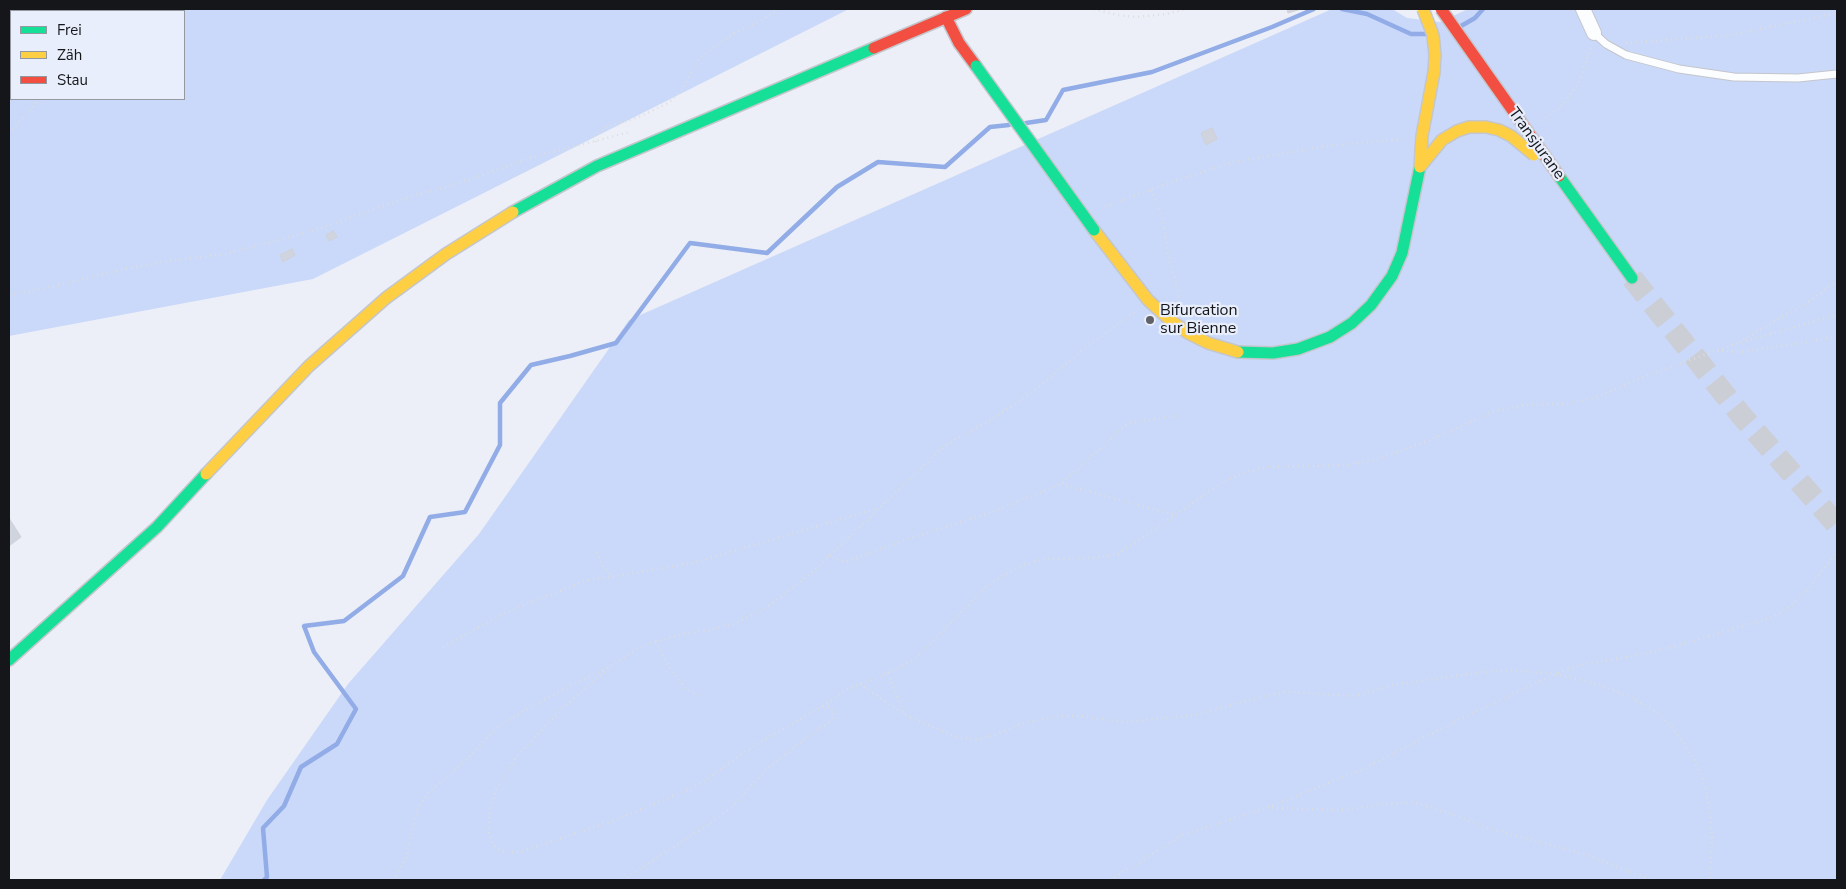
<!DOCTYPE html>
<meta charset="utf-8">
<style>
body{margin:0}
#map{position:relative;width:1846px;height:889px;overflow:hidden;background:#eceff7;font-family:"Nunito Sans",sans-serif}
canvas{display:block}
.frame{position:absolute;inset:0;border:10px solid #14161a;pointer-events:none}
.legend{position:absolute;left:10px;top:10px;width:175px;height:90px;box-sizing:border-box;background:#e8eefb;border:1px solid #9398a1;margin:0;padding:6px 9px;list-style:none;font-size:15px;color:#14161a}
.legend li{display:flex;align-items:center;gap:10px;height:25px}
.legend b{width:25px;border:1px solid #9398a1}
</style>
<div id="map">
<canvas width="1846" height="889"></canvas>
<div class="frame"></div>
<ul class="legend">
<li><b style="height:6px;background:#16e098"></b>Frei</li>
<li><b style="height:6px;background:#ffcf43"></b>Zäh</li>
<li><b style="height:6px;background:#f24e42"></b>Stau</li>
</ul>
</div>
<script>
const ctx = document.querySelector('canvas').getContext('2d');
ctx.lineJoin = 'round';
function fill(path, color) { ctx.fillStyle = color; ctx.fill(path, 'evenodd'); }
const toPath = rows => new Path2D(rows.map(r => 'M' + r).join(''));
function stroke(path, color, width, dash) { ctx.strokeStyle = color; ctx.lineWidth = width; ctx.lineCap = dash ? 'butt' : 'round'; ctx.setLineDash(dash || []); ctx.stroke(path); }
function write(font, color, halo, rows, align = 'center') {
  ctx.font = font + ' "Nunito Sans",sans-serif'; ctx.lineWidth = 4.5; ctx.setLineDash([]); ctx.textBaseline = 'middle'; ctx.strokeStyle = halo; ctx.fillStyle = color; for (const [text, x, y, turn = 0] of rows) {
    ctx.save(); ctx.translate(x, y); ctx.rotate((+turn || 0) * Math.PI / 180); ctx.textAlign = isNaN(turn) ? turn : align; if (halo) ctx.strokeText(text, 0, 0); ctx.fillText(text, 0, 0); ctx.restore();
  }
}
fill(toPath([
 [9,9,849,9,313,279,9,336],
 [11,11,184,11,184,99,11,99],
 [1332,9,1392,9,1407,18,1440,22,1468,9,1837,9,1837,880,220,880,267,800,348,684,479,534,629,320]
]), '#cad9f9');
stroke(toPath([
 [1342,9,1367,14,1411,34,1426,34],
 [1461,26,1475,18,1483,9],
 [1026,123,1046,120,1063,90,1152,72,1272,27,1314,9],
 [264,880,267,877,263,828,284,806,301,767,337,744,356,709,314,652,304,626,344,621,403,576,430,517,465,512,500,445,500,403,531,365,570,356,616,343,690,243,767,253,837,187,878,162,945,167,990,127,1009,125]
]), '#91ace6', 4.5);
const building = toPath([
 [1287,9,1297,9,1298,10,1288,13,1287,9],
 [1212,128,1217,139,1206,145,1201,133,1212,128],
 [333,231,337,237,329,241,326,235,333,231],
 [292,249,295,255,283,262,280,255,292,249],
 [9,518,21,537,9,546,9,518]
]);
fill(building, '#d0d4de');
stroke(building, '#cfd1d7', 1);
stroke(toPath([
 [1632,278,1741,415,1837,525]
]), '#ccced6', 22, [22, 11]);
const lane = toPath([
 [1594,33,1606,44,1626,55,1679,69,1734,77,1798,78,1837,74]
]);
const street = toPath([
 [1583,9,1594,33]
]);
const fast = toPath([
 [1559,176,1632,278],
 [513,212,597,166,874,48],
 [1238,352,1273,353,1298,349,1330,337,1352,323,1371,305,1392,276,1402,253,1420,167],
 [9,660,157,527,206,474]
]);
const slow = toPath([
 [1094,230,1148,300,1170,320,1188,333,1208,343,1238,352],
 [206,474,309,366,386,298,446,254,513,212]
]);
const jam = toPath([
 [946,17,959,43,976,66],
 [874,48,966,9]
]);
stroke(lane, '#c4c6cc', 9);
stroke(street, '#c4c6cc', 16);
stroke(fast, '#c4c6cc', 14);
stroke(slow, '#c4c6cc', 14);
stroke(jam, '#c4c6cc', 14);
stroke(toPath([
 [1094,9,1117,15,1137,17,1166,14,1185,9],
 [142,11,144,9],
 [1626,43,1731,35,1837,13],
 [1541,121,1561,106,1568,98,1579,82,1591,47],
 [9,133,40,99],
 [596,142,595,136,606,127,639,117,668,103,682,90,699,58,728,37,758,22,779,9],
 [1151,190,1163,219,1168,255,1179,293,1177,301],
 [1101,208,1169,183,1229,163,1325,146,1403,139],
 [9,295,55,286,124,269,168,261,225,254,316,230,415,195,447,187,533,157,630,132],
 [1739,342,1813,299,1831,285,1837,283],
 [1717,351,1742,352,1837,337],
 [1061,484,1175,515],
 [597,552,602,565,612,576],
 [828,556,846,562,907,539,995,511,1061,484,1128,423,1175,416],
 [656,641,668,666,685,688,702,698],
 [443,647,506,612,585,581,693,563,875,509],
 [888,673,904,714],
 [860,684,905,715,957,737,975,740,994,735,1024,723,1059,716,1080,716,1124,722,1194,715,1269,695,1290,692,1354,696,1393,685,1475,673,1510,670,1556,674,1597,684,1628,696,1655,711,1672,726,1694,759,1706,788,1710,814,1712,838,1710,880],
 [823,706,757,744,704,781,690,789,615,820,523,851,505,853,493,845,489,833,489,815,496,789,518,755,564,707,613,664,645,645,682,634,714,629,736,623,758,612,780,598,818,567,940,450,957,438,989,421,1015,404,1040,386,1083,349,1136,311],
 [1272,808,1344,810,1383,804,1414,802,1449,813,1488,828,1587,855,1652,880],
 [393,880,406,858,417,810,430,791,464,762,499,726,530,707,610,666],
 [623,880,710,823,732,807,766,770,811,734,828,723,833,717,834,711,829,707,823,706,846,690,895,670,916,658,984,589,993,581,1023,565,1042,559,1095,558,1118,554,1225,481,1245,472,1268,467,1348,465,1375,460,1430,440,1495,411,1525,405,1564,404,1594,398,1646,376,1735,344,1837,315],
 [1110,880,1183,835,1269,807,1361,770,1468,715,1556,674,1580,665,1643,654,1672,647,1773,617,1791,606,1806,591,1837,552]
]), '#dcdddf', 2.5, [1, 4]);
stroke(lane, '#fcfdfe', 7);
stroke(street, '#fcfdfe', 14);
stroke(fast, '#16e098', 11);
stroke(slow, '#ffcf43', 11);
stroke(jam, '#f24e42', 11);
const fastBridge = toPath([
 [976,66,1094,230]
]);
const slowBridge = toPath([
 [1420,167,1442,140,1457,131,1469,127,1486,127,1499,130,1511,136,1534,155],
 [1420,167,1422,136,1434,72,1435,55,1433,35,1423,9]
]);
const jamBridge = toPath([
 [1441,9,1559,176]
]);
stroke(fastBridge, '#c4c6cc', 14, []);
stroke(slowBridge, '#c4c6cc', 14, []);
stroke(jamBridge, '#c4c6cc', 14, []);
stroke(fastBridge, '#16e098', 11);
stroke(slowBridge, '#ffcf43', 11);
stroke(jamBridge, '#f24e42', 11);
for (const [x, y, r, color] of [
 [1150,320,5,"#606267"]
]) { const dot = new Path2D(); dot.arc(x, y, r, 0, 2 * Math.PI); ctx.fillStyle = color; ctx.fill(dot); stroke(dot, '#e8eefb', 2); }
write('16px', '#14161a', '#e8eefb', [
 ["Transjurane",1536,144,54]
]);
write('16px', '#14161a', '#e8eefb', [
 ["Bifurcation",1160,311],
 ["sur Bienne",1160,329]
], 'left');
</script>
